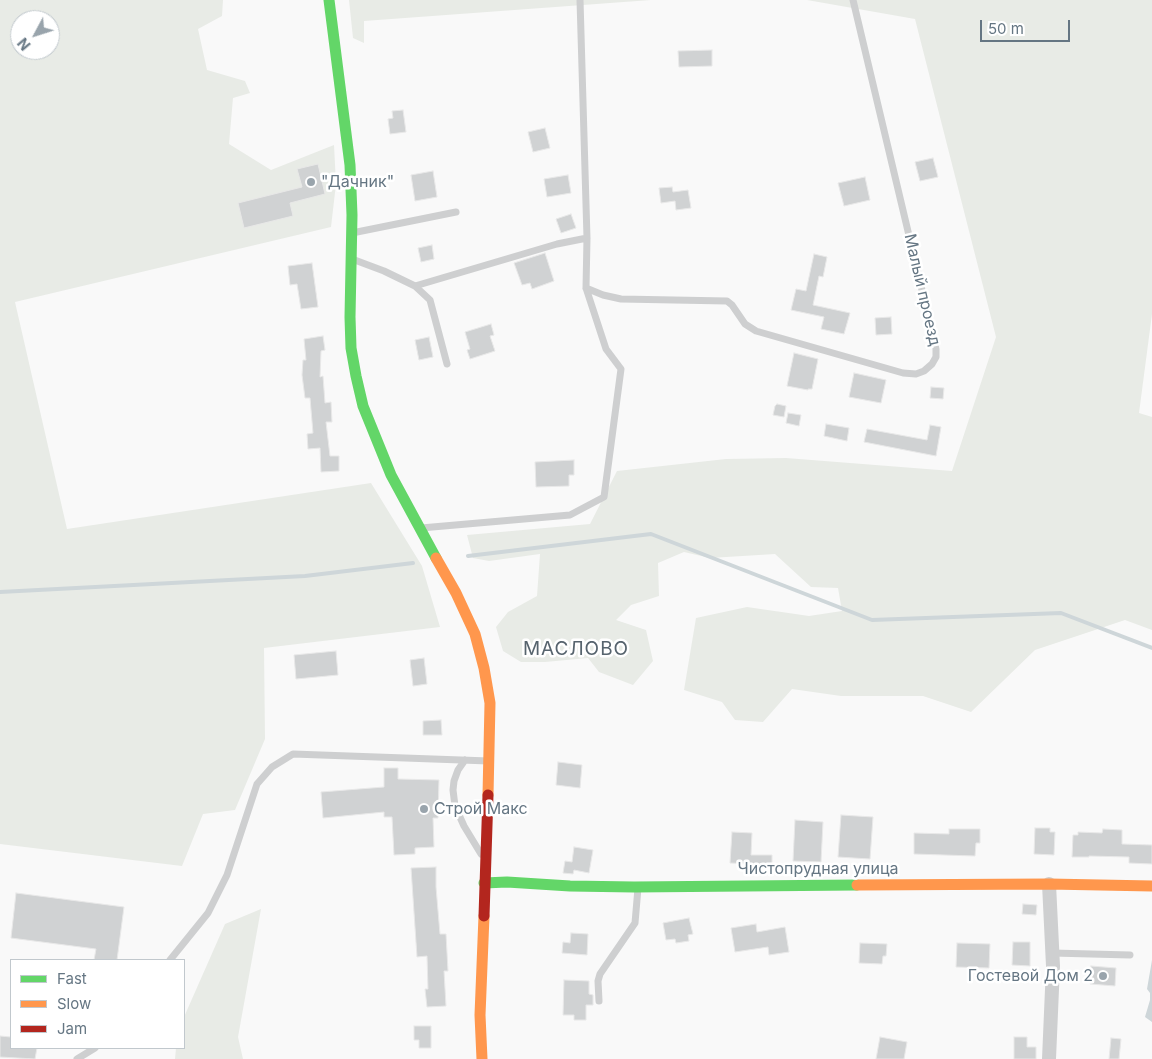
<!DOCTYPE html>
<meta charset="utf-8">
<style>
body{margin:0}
#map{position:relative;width:1152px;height:1059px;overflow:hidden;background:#f9f9f9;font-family:Inter,sans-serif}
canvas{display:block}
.legend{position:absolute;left:10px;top:959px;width:175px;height:90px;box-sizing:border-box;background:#fff;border:1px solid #c1c8cd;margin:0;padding:6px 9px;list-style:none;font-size:15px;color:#657683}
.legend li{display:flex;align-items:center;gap:10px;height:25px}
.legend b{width:25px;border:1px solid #c1c8cd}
.north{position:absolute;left:10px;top:10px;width:50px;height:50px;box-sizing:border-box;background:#fff;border:1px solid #c1c8cd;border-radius:50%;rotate:230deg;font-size:14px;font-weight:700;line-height:20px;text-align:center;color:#657683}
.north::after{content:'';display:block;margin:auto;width:18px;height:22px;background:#99a4ac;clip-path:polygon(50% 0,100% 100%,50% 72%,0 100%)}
.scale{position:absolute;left:980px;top:20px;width:90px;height:22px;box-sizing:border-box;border:2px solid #657683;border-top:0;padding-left:6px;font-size:15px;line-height:18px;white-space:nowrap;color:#657683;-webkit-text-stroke:4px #fff;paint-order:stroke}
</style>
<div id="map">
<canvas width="1152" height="1059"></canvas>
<ul class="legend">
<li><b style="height:6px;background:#63d668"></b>Fast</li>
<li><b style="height:6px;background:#ff974d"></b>Slow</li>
<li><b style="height:6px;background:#b3261e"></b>Jam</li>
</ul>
<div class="north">N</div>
<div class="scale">50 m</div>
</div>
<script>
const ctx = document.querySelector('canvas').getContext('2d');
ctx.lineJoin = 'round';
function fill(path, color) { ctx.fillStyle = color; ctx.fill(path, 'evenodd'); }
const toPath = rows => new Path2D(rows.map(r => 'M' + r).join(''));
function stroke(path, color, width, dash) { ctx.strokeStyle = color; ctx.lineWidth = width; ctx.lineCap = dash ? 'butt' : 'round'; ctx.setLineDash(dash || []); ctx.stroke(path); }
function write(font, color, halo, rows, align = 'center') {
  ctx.font = font + ' Inter,sans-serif'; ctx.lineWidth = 5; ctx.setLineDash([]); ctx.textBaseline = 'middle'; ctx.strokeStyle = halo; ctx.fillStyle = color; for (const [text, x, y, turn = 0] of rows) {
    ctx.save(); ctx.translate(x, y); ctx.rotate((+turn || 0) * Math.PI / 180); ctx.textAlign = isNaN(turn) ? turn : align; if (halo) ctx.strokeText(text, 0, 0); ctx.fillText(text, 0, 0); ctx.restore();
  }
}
fill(toPath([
 [0,0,223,0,222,16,198,29,207,70,245,81,250,93,233,98,229,144,271,170,334,145,336,184,331,227,15,302,67,529,371,483,422,566,440,627,264,648,265,739,235,810,203,814,182,866,0,844],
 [20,20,50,20,50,50,20,50],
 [349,0,651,0,364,21,364,43,353,38],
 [807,0,1152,0,1152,314,1139,413,1152,417,1152,630,1125,620,1035,650,971,712,923,696,841,696,792,689,763,722,735,720,722,702,684,690,696,618,747,607,809,616,842,611,838,588,811,587,775,554,710,558,684,552,658,563,659,596,631,605,616,620,646,630,653,661,633,685,599,672,588,658,545,662,521,662,503,651,496,627,508,612,537,596,540,554,489,561,473,558,467,535,590,524,617,471,726,459,786,458,952,471,996,337,915,19],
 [261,909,238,1037,243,1059,175,1059,176,1048,184,1048,184,1017,225,924]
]), '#e8ebe6');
fill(toPath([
 [1152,960,1152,1022,1145,1017,1150,1000,1150,993,1147,989]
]), '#ced6d9');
stroke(toPath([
 [468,556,651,534,872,620,1061,613,1152,648],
 [0,592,305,576,413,563]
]), '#ced6d9', 4);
const building = toPath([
 [712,50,712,66,679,67,678,51,712,50],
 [403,110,406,132,390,134,388,119,393,118,392,111,403,110],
 [545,128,550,148,533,152,528,132,545,128],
 [933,158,938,177,920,181,915,162,933,158],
 [318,164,325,194,290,203,293,216,244,228,238,203,302,187,297,169,318,164],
 [433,171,437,197,415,201,411,175,433,171],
 [568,175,571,193,547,197,544,179,568,175],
 [865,177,870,200,844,206,838,183,865,177],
 [672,187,673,192,688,190,691,208,676,210,675,201,661,203,659,188,672,187],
 [571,214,576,228,561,233,556,219,571,214],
 [432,245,434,259,421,262,418,248,432,245],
 [545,253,554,281,532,289,530,283,522,285,514,263,545,253],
 [814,254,827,257,823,277,819,276,813,305,850,313,844,334,821,329,824,317,791,310,796,289,806,291,814,254],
 [312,263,318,307,301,309,297,284,290,285,288,266,312,263],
 [891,317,892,334,876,335,875,318,891,317],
 [491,324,494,335,490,336,495,351,470,359,467,350,470,349,465,332,491,324],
 [323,336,325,350,321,351,320,377,323,376,325,403,331,402,332,422,326,422,330,456,339,456,339,471,321,472,320,448,308,449,307,434,313,433,310,398,305,398,302,375,303,360,306,360,304,339,323,336],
 [429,337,433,357,419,360,415,340,429,337],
 [794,353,818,359,812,389,808,389,808,390,787,386,794,353],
 [854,373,886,380,881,403,849,397,854,373],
 [931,387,944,388,943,399,930,398,931,387],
 [777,404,786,406,784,417,773,415,775,406,777,404],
 [788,413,801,415,799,426,786,423,788,413],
 [826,424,849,428,847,441,824,436,826,424],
 [930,425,941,427,936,456,864,442,867,429,927,440,930,425],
 [574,460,574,475,569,475,569,486,536,487,535,462,574,460],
 [336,651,338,675,296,679,294,655,336,651],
 [424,658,427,684,413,686,410,660,424,658],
 [441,720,442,735,423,735,423,721,441,720],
 [558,762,582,765,580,788,556,785,558,762],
 [384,768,398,768,398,779,439,780,438,818,433,818,434,847,415,848,415,854,394,855,392,817,384,817,384,812,323,818,321,792,384,787,384,768],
 [841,815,873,817,870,859,838,857,841,815],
 [795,820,823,822,821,862,793,861,795,820],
 [1035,828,1050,828,1050,832,1055,832,1054,855,1034,854,1035,828],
 [949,829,980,829,980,843,976,843,975,856,914,854,914,833,949,834,949,829],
 [1103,829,1122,830,1122,844,1152,845,1152,864,1129,863,1129,857,1089,856,1089,857,1072,857,1073,835,1078,835,1078,832,1102,833,1103,829],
 [732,832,752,833,751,855,772,855,772,868,756,868,756,864,730,863,732,832],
 [574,847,593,850,589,873,574,870,573,874,563,873,565,861,572,862,574,847],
 [436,867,436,887,440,934,446,934,448,971,444,971,446,1006,427,1007,425,989,428,989,427,956,417,957,411,868,436,867],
 [16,893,124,907,117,960,94,960,96,949,11,938,16,893],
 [1023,904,1037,905,1036,915,1022,914,1023,904],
 [689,918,693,934,688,935,689,941,676,943,675,939,666,940,663,923,689,918],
 [756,924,757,932,785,927,789,952,769,955,768,947,735,952,731,928,756,924],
 [571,933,588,934,587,955,562,953,563,942,570,943,571,933],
 [1013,942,1030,942,1030,966,1012,965,1013,942],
 [860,943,887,944,886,956,883,956,882,964,859,963,860,943],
 [957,943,990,944,989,968,956,967,957,943],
 [1091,966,1116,968,1115,986,1090,984,1091,966],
 [564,980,589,981,589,994,593,995,593,1005,586,1005,586,1020,574,1020,574,1015,563,1015,564,980],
 [414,1026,431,1026,431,1048,419,1048,419,1040,414,1040,414,1026],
 [0,1036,11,1037,11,1048,37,1048,35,1059,0,1057,0,1036],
 [880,1037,907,1042,904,1059,876,1059,880,1037],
 [1014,1037,1027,1037,1027,1047,1036,1047,1036,1059,1014,1059,1014,1037],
 [1111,1038,1121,1039,1119,1059,1109,1059,1111,1038]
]);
fill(building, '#d0d2d3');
stroke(building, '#e8e8e8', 1);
stroke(toPath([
 [352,233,456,212],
 [352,259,384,271,415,286,557,244,587,238],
 [415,286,430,300,447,364],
 [586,288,603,295,621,299,727,301,732,305,745,324,756,331,903,373,916,374,924,371,932,364,936,357,936,349,853,0],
 [421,528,570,515,604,497,621,369,606,349,586,288,587,238,580,0],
 [465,760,458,770,454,781,453,790,455,806,464,826,481,854],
 [1052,953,1130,955],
 [170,960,208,913,227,875,257,784,272,767,293,754,489,761],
 [599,1001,598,981,600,974,635,923,638,888],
 [77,1059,95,1048]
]), '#cecfd0', 7);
stroke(toPath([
 [1049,1059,1053,966,1049,884]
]), '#cecfd0', 14);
stroke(toPath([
 [329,0,350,165,352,215,350,317,351,348,356,376,363,406,391,475,436,558],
 [484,883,507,882,570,886,634,887,857,885]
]), '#63d668', 11);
stroke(toPath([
 [436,558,456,593,475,634,484,668,490,703,488,795],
 [857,885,1049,884,1152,886],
 [482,1059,480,1015,484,916]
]), '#ff974d', 11);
stroke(toPath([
 [484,916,488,795]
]), '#b3261e', 11);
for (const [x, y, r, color] of [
 [311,182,5,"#99a4ac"],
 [424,809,5,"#99a4ac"],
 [1103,976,5,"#99a4ac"]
]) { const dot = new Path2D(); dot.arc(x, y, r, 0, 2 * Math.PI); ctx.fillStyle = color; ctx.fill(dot); stroke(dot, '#fff', 2); }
write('16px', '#657683', '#fff', [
 ["\"Дачник\"",321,182],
 ["Строй Макс",434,809],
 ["Гостевой Дом 2",1093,976,"right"]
], 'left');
write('16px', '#657683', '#fff', [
 ["Малый проезд",922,290,77],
 ["Чистопрудная улица",818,869]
]);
ctx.letterSpacing = '1px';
write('19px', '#57646e', '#fff', [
 ["МАСЛОВО",576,649]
]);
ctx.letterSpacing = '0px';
</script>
